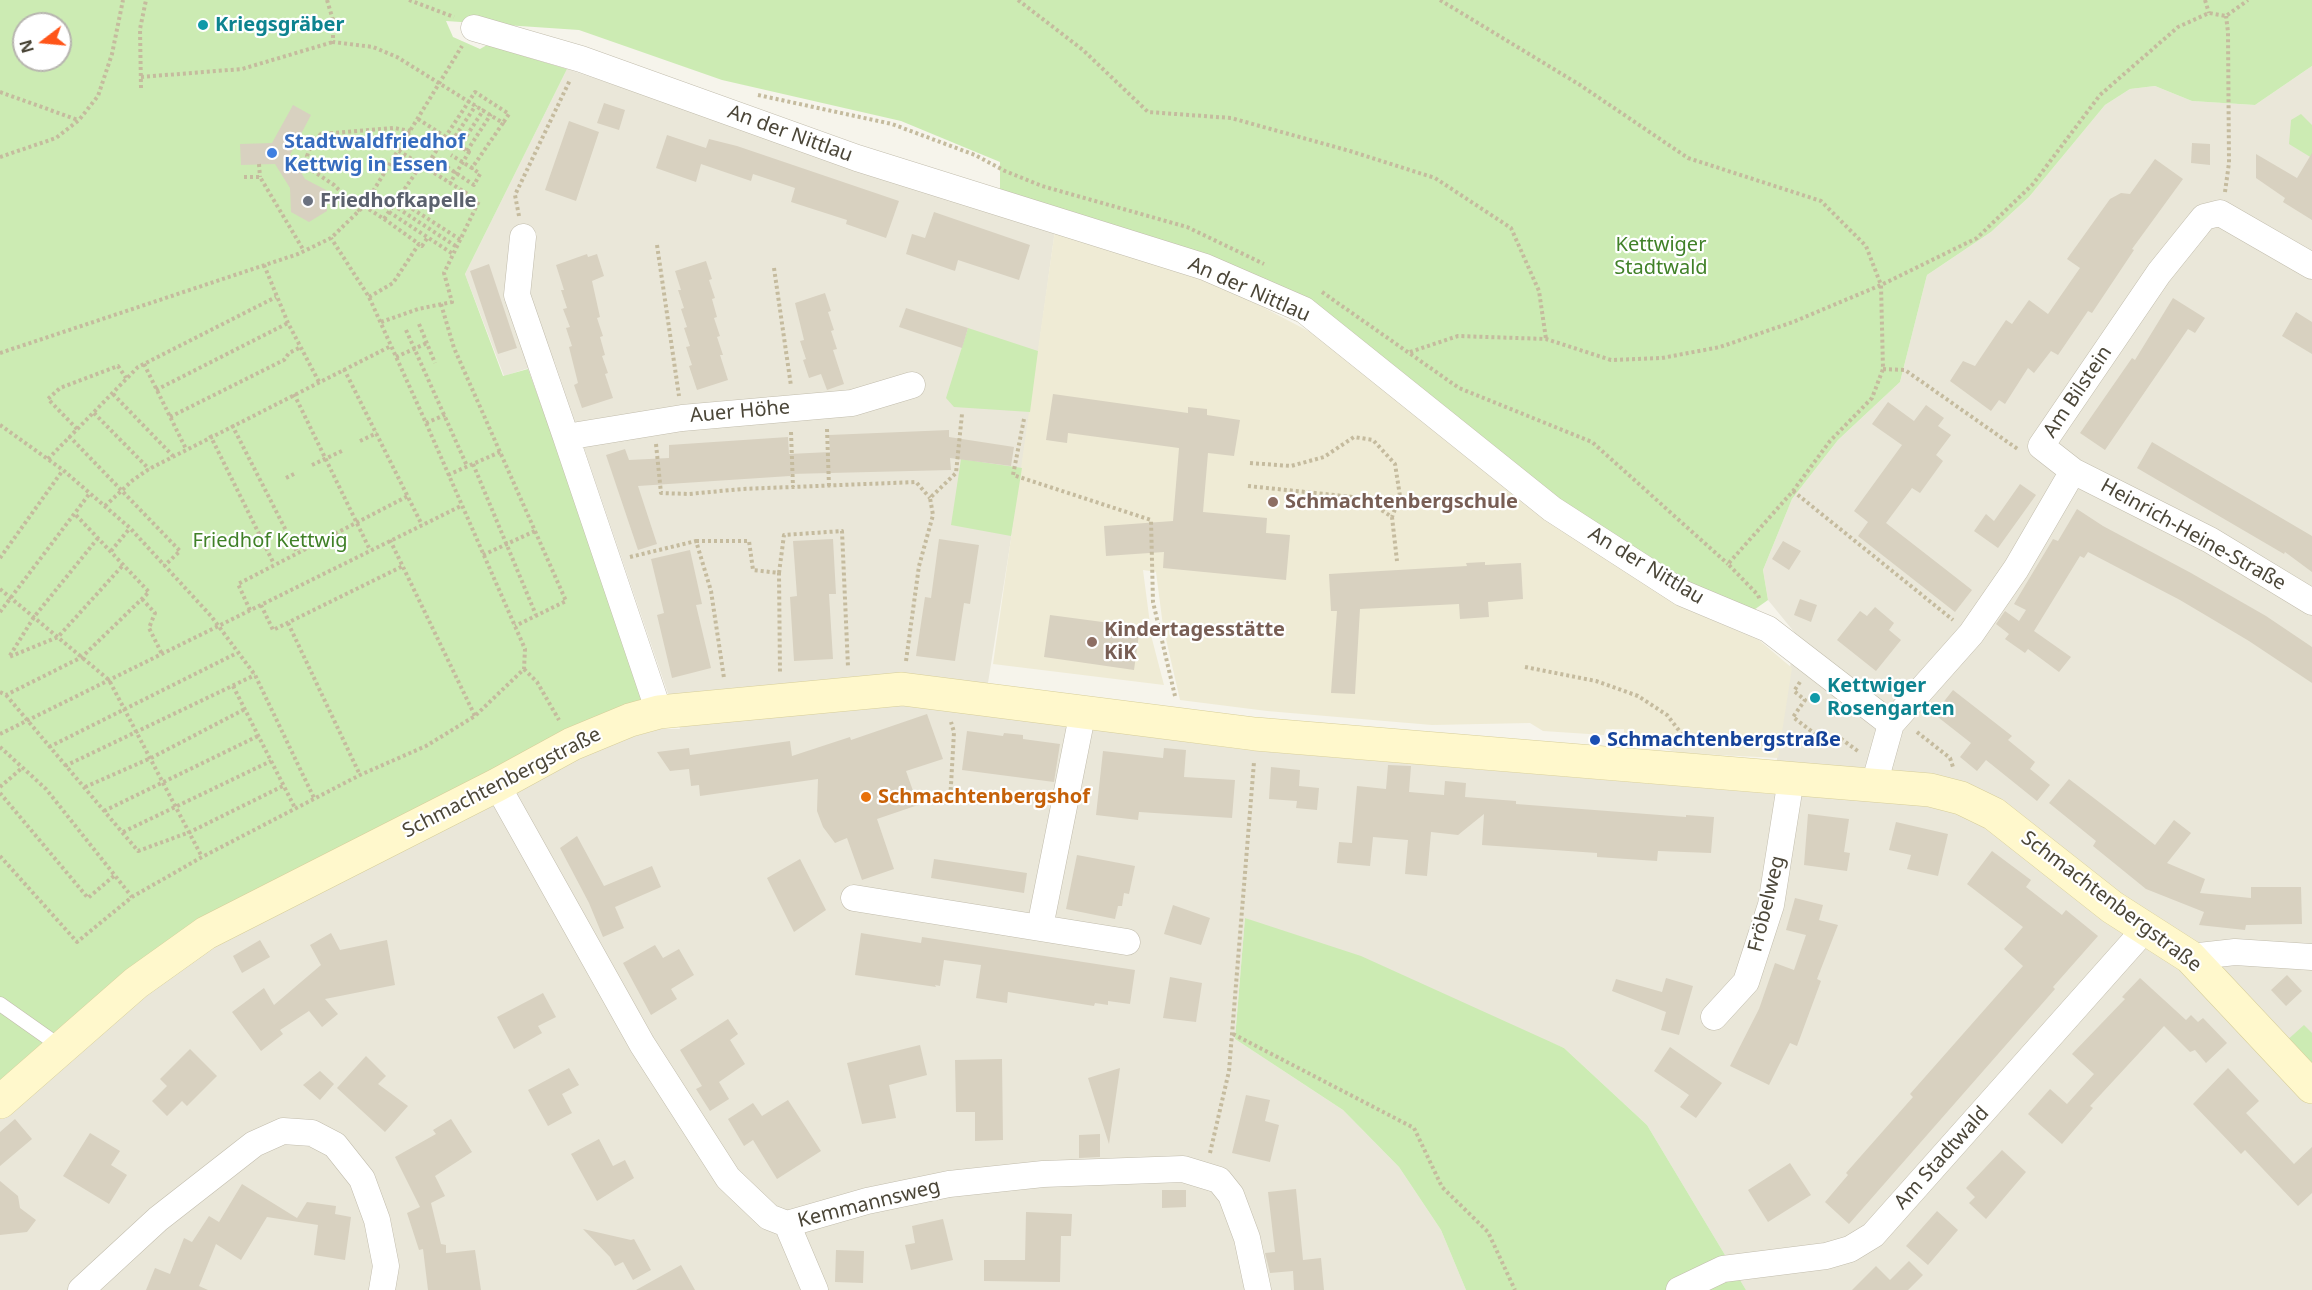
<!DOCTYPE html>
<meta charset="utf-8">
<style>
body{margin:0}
#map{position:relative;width:2312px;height:1290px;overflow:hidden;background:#f6f4eb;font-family:"Noto Sans",sans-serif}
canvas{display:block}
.north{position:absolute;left:12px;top:12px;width:60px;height:60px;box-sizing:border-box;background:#fff;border:2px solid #b7b5af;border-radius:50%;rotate:254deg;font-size:16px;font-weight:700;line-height:24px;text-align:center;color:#4b4638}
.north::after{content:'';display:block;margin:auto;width:21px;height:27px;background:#ff5519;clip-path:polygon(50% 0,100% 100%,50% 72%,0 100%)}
</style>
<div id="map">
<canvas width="2312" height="1290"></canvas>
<div class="north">N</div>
</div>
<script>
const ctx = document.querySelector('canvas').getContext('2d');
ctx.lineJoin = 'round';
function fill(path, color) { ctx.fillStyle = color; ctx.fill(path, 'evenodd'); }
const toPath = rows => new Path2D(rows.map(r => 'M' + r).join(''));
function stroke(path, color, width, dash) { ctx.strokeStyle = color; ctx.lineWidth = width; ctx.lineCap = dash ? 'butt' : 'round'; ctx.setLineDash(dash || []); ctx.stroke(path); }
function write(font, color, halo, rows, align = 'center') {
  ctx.font = font + ' "Noto Sans",sans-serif'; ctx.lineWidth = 4.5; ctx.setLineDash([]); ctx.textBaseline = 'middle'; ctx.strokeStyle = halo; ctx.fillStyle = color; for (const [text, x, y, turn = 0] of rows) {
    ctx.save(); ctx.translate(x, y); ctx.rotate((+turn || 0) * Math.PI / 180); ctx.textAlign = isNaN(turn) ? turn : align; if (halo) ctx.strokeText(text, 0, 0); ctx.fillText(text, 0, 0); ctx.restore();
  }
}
fill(toPath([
 [2312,66,2312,1290,1746,1290,1647,1125,1564,1048,1245,918,1235,1039,1343,1110,1399,1167,1441,1230,1466,1290,0,1290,0,1113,65,1055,208,949,597,747,659,729,680,729,554,360,504,376,465,274,567,69,858,167,1055,230,1021,477,983,714,1246,750,1772,794,1795,633,1768,600,1763,570,1792,499,1838,440,1900,382,1927,275,1991,232,2029,197,2105,105,2130,89,2155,86,2192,101,2255,105]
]), '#eae7d9');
fill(toPath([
 [1055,230,1207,278,1314,334,1561,527,1677,605,1759,640,1792,668,1778,758,1680,753,1624,737,1624,729,1606,729,1604,735,1543,731,1530,723,1432,725,1267,711,1180,700,1163,626,1156,572,1143,570,1152,639,1164,685,993,664]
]), '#efebd5');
fill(toPath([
 [0,0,2312,0,2312,66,2255,105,2192,101,2155,86,2130,89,2105,105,2029,197,1991,232,1927,275,1900,382,1838,440,1792,499,1763,570,1768,600,1751,612,1681,583,1549,496,1262,281,1162,240,1000,194,1000,162,901,121,722,80,579,30,446,21,453,37,480,49,487,45,567,69,465,274,503,376,528,369,651,707,204,925,0,1091],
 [24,24,60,24,60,60,24,60],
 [2301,114,2312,125,2312,158,2289,144,2291,120],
 [968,328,1038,351,1030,412,954,407,946,398],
 [961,459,1022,468,1011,536,951,525],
 [1245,918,1361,956,1564,1048,1647,1125,1746,1290,1466,1290,1441,1230,1399,1167,1343,1110,1235,1039],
 [2304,1025,2312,1033,2312,1072,2284,1043]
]), '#ccebb3');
fill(toPath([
 [604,103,625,110,619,130,597,123],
 [293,105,311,115,290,155,305,179,326,190,327,211,309,222,291,212,290,188,275,164,241,165,240,144,272,143],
 [569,121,599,132,576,201,545,190],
 [667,135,706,148,709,139,737,146,899,201,886,238,846,224,847,220,791,202,795,188,753,174,751,181,701,164,696,182,656,168],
 [2192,143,2210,144,2210,165,2191,163],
 [2312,153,2312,220,2283,202,2285,198,2256,178,2256,154,2297,178],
 [2155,159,2183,179,2132,249,2134,250,2092,313,2088,311,2058,355,2051,351,2034,373,2028,368,2005,404,1999,400,1991,411,1950,381,1963,361,1975,366,2006,320,2012,324,2029,300,2048,314,2080,268,2067,259,2110,199,2121,193,2130,194],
 [934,212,1030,245,1019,280,958,260,955,271,906,254,912,234,925,238],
 [587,254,588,257,597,254,604,276,592,281,600,317,597,318,603,336,600,337,605,355,602,356,608,373,605,374,613,398,582,408,574,385,578,383,569,347,572,346,566,328,570,327,563,309,567,308,561,290,564,290,556,265],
 [706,261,712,279,709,280,715,298,712,299,717,317,714,318,720,336,717,337,723,355,720,355,728,380,697,390,689,366,692,365,686,347,690,346,684,328,687,327,681,309,684,308,678,290,681,290,675,271],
 [489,264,517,348,498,354,470,271],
 [825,293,831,311,828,312,834,330,831,331,837,349,833,350,844,384,827,390,821,374,809,378,803,360,806,359,800,341,804,340,795,303],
 [2173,298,2205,318,2195,333,2188,329,2105,450,2080,433,2132,358,2135,360],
 [906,308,968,328,962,348,899,327],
 [2296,312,2312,322,2312,354,2282,336],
 [1053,394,1188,413,1188,407,1207,409,1207,415,1240,420,1234,456,1208,453,1203,512,1267,518,1266,533,1290,535,1286,580,1163,568,1164,552,1106,556,1104,526,1173,521,1179,448,1068,433,1067,443,1046,440],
 [1888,402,1914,421,1926,405,1944,418,1938,426,1951,435,1936,455,1943,461,1920,493,1912,488,1886,523,1972,590,1955,612,1858,536,1868,522,1854,511,1902,445,1872,424],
 [949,430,949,437,1014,447,1011,466,950,458,951,470,790,474,790,476,638,486,657,544,638,550,606,455,625,449,629,460,669,458,669,445,788,437,789,454,830,452,829,435],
 [2152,442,2312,536,2312,572,2285,552,2284,554,2137,468],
 [2020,484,2036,495,1998,548,1974,531,1986,514,1994,521],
 [2077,509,2103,526,2191,573,2266,616,2312,647,2312,683,2249,641,2180,600,2088,552,2084,558,2080,556,2034,631,2071,657,2059,672,2028,649,2025,653,2005,639,2009,634,1996,624,2005,611,2019,621,2026,610,2014,604,2053,539,2058,541],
 [833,539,836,594,829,594,833,659,794,661,790,597,797,596,793,541],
 [939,539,979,545,970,604,964,603,955,661,916,656,925,597,931,598],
 [1783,541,1801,551,1789,570,1772,559],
 [690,550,702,604,696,605,711,668,672,678,657,615,664,613,651,559],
 [1485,562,1485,565,1521,563,1523,599,1488,602,1489,617,1460,619,1459,604,1360,609,1355,694,1331,693,1337,611,1331,611,1329,574,1467,566,1466,563],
 [1800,599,1817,605,1811,622,1794,615],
 [1875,607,1894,623,1889,630,1901,640,1876,671,1837,640,1860,611,1867,616],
 [1050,615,1140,627,1134,670,1044,657],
 [1953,690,2012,736,2008,740,2035,762,2030,769,2050,785,2037,801,1986,760,1977,771,1960,757,1971,743,1934,714],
 [927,714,943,759,906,771,918,805,877,819,894,869,862,880,847,838,835,843,823,827,817,811,818,779,700,796,699,785,691,786,689,769,670,771,657,752,689,748,690,755,790,741,792,756,850,737,851,740],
 [967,731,1003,736,1004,733,1023,735,1023,739,1060,744,1054,782,962,770],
 [1164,748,1186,750,1184,777,1235,780,1232,818,1139,812,1138,820,1096,815,1103,751,1163,758],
 [1388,765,1411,766,1409,792,1444,795,1445,781,1466,783,1465,797,1516,801,1516,804,1686,817,1686,815,1714,817,1711,853,1658,851,1657,861,1597,857,1597,853,1482,845,1484,814,1458,835,1431,832,1427,876,1405,874,1408,840,1373,837,1370,866,1337,863,1339,842,1352,843,1357,786,1386,789],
 [1271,767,1300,770,1299,786,1319,788,1317,810,1296,808,1297,801,1269,799],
 [2069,779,2155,845,2174,820,2191,833,2167,863,2205,879,2200,893,2251,898,2251,887,2301,887,2302,924,2246,925,2245,930,2199,925,2204,912,2146,889,2093,846,2096,841,2049,803],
 [1808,814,1849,819,1844,852,1850,853,1847,871,1804,865],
 [1896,822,1948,834,1938,876,1907,869,1911,855,1889,850],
 [577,836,604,886,652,866,661,887,615,907,624,928,603,937,589,903,560,848],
 [1992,851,2031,880,2026,887,2062,915,2066,910,2098,936,2053,987,2055,989,1849,1224,1825,1202,1848,1175,1846,1173,1913,1097,1910,1094,2023,966,2004,949,2023,927,1967,884],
 [1077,855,1135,866,1129,894,1124,893,1122,906,1118,906,1115,919,1066,909],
 [800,859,826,910,794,932,767,878],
 [934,859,1027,873,1024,893,931,878],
 [1795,898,1823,905,1819,920,1838,925,1817,979,1821,981,1797,1046,1790,1043,1769,1085,1730,1066,1759,1009,1775,963,1794,970,1806,935,1786,930],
 [1173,905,1210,918,1201,945,1164,934],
 [331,933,340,950,387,940,395,985,325,999,338,1014,322,1027,309,1011,280,1030,283,1034,261,1051,232,1012,264,988,274,1005,321,965,310,945],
 [861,933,921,943,922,937,1135,970,1130,1004,1108,1001,1108,1005,1095,1003,1094,1006,1008,992,1007,1003,976,998,981,965,944,960,940,986,935,985,936,987,855,975],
 [260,940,270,957,242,973,233,956],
 [655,945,663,958,679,949,694,975,671,989,677,999,651,1015,623,963],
 [2287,975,2302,991,2286,1006,2271,990],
 [1170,977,1202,983,1196,1022,1163,1018],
 [1666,978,1693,986,1679,1035,1661,1030,1666,1012,1612,991,1616,979,1662,992],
 [2140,978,2186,1020,2191,1015,2198,1022,2203,1018,2227,1043,2206,1063,2195,1050,2190,1052,2164,1026,2090,1106,2093,1108,2062,1144,2028,1114,2050,1089,2067,1104,2094,1074,2072,1054,2125,999,2122,997],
 [543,993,556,1017,538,1026,542,1033,514,1049,497,1017],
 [728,1019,738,1034,730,1040,745,1064,719,1082,729,1099,710,1111,696,1089,702,1086,680,1050],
 [920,1045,927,1075,889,1085,896,1118,862,1124,847,1063],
 [1670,1047,1722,1083,1696,1118,1680,1107,1689,1095,1654,1071],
 [190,1049,217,1076,187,1106,182,1101,167,1116,152,1101,167,1086,160,1079],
 [366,1056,386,1076,378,1084,408,1106,385,1132,337,1088],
 [1002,1059,1003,1140,975,1141,975,1112,956,1112,955,1060],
 [569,1068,579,1085,562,1094,572,1113,548,1126,528,1090],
 [1120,1068,1109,1144,1088,1078],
 [2228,1068,2259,1101,2246,1113,2294,1164,2312,1147,2312,1193,2298,1206,2245,1150,2241,1154,2193,1104],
 [320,1071,334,1084,320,1100,303,1085],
 [1246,1095,1270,1100,1265,1121,1279,1125,1270,1162,1232,1153],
 [788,1100,821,1151,777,1179,753,1140,744,1146,728,1119,753,1103,762,1116],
 [15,1119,32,1139,0,1166,0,1132],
 [451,1119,472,1152,435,1176,445,1196,431,1203,441,1244,446,1245,446,1253,475,1250,481,1290,428,1290,423,1249,419,1250,407,1213,420,1207,395,1157,436,1134,433,1130],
 [90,1133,120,1151,111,1165,127,1175,109,1204,63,1176],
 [1100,1134,1100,1157,1079,1158,1079,1135],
 [599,1139,613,1166,625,1160,634,1178,597,1201,571,1154],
 [2002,1150,2026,1172,1986,1219,1969,1203,1975,1197,1966,1188],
 [1790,1163,1811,1195,1768,1222,1748,1190],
 [0,1181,18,1196,20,1208,36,1220,27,1232,0,1235],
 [242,1184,297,1218,307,1202,336,1206,335,1214,351,1217,345,1260,314,1255,318,1225,267,1217,241,1260,216,1244,199,1286,208,1290,146,1290,155,1268,170,1274,184,1238,192,1242,209,1216,219,1222],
 [1296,1189,1303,1260,1321,1258,1324,1290,1294,1290,1293,1271,1270,1273,1265,1253,1275,1252,1268,1192],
 [1162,1190,1186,1190,1186,1207,1162,1208],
 [1937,1211,1958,1230,1928,1265,1906,1246],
 [1026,1212,1072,1214,1071,1236,1061,1236,1060,1282,984,1281,984,1260,1025,1260],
 [943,1219,953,1260,911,1270,905,1245,915,1243,912,1226],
 [583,1229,631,1240,634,1239,651,1270,633,1280,623,1262,615,1266,610,1257],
 [836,1250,864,1251,863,1283,835,1282],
 [1909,1261,1923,1275,1908,1290,1852,1290,1876,1266,1890,1280],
 [681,1265,695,1290,636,1290]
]), '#d8d1c0');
const lane = toPath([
 [0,1004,61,1047]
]);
const street = toPath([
 [474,28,581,59,857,158,1205,267,1304,310,1552,509,1682,593,1768,629,1891,724],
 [523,237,517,295,566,437],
 [2073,471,2210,540,2312,602],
 [659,712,566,437,682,418,852,403,912,385],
 [497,785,642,1044,728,1178,769,1217,787,1224,867,1201,949,1184,1043,1174,1183,1169,1219,1180,1231,1195,1247,1238,1258,1290],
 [1874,785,1891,724,1971,634,2016,569,2073,471,2041,446,2159,273,2196,227,2204,217,2220,213,2312,266],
 [854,898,1127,942],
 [1040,927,1083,711],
 [2190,957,2235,952,2312,957],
 [1714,1017,1746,982,1771,905,1791,779],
 [787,1224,815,1290],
 [81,1290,158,1219,254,1144,283,1131,312,1133,335,1145,362,1179,377,1220,386,1266,382,1290],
 [1679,1290,1723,1269,1826,1256,1850,1249,1873,1235,2147,927]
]);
const secondary = toPath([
 [0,1102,136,983,206,933,497,785,572,744,630,720,659,712,902,689,1255,734,1930,790,1961,798,1994,814,2112,907,2190,957,2312,1087]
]);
stroke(lane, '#c2bdad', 15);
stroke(street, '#c2bdad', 27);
stroke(secondary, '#d7ce9a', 34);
stroke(toPath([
 [327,0,333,20,333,42,373,47,397,57,503,123,472,168,451,155],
 [409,0,454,17],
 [1018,0,1083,50,1148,112,1231,118,1350,151,1435,178,1511,228,1539,291,1546,339],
 [1440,0,1580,85,1688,158,1821,201,1866,246,1881,285,1883,369,1872,398,1830,441,1793,491,1728,564,1758,595,1760,600],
 [2205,0,2209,13],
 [141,77,242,69,333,42],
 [141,88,140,29,146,0],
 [0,92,78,120],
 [758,95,892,124,975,155,1005,171,1042,186,1187,227,1264,264],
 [418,119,469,152,450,183],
 [452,141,476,105],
 [460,146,484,109],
 [467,151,491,114],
 [0,157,56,138,79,120,98,96,112,54,123,0],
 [432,157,474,185,480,174,472,168],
 [259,164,260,177],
 [425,168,475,92,509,114,503,123],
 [244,177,260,177,304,251],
 [2225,192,2229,163,2228,32,2226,16],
 [397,199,461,240],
 [393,205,457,247],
 [364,206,384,219,421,165],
 [360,211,334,185,313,171,307,156,312,143,321,134,394,128,411,131],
 [389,212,453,254],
 [519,216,515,195,570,80],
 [384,219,419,244],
 [657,245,679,396],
 [264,265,288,323,319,382],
 [774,268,791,386],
 [1322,292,1459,388,1592,442,1728,564],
 [369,297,393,283,419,244,422,246,428,237],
 [441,304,454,348,566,601,515,626],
 [381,322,418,309,452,302,444,273,479,201,399,151],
 [419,324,435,363],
 [406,330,467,466],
 [1410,352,1458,336,1546,339,1611,360,1662,358,1720,347,1793,322,1881,285,1977,238,2033,184,2100,95,2178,27,2209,13,2226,16,2248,0],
 [0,353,298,254,331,238,364,206,462,46],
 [396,357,427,343],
 [144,364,186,449],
 [344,369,422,525],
 [1883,369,1905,370,2019,450],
 [156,390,288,323],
 [113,394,173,456],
 [294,394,370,550],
 [94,413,149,469],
 [170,417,284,360,289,353,301,347],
 [1024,419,1013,475,1151,520,1153,602,1175,696],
 [426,423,445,415],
 [0,425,63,470,130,528,211,616,255,675,314,798],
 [232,425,297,552],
 [77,429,48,399,60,388,118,366,126,378],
 [827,429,829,486],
 [791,432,793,487],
 [210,435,274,564],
 [69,436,180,551,164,566],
 [360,441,377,433],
 [656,444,661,493,689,494,742,489,916,482,930,498],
 [48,459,138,367,276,297],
 [1250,463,1291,466,1324,457,1354,437,1373,440,1395,464,1400,496,1392,517],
 [473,464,536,615],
 [312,465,344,450],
 [448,475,500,452],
 [286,478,296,473],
 [1248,486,1363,498,1392,517,1397,561],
 [1793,491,1953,620],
 [105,506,133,480,149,469,391,346],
 [98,538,34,617,9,657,58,637,124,564],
 [390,540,475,716],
 [696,541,749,541,753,570,779,573,780,674],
 [111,551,130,528],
 [483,555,535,531],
 [630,557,696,541,711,591,724,678],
 [0,558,63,470],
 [779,573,784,535,842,531,848,667],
 [0,589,109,680,202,857],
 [142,599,155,613,149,628,162,654],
 [261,605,273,630,403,566],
 [250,610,238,584,408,496],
 [0,612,90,493],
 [288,623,360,775],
 [906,661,919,566,933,515,930,498,956,473,962,414],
 [1525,667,1596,681,1638,696,1667,715,1688,742],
 [524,669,537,682,559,720],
 [1800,682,1794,691,1805,700,1793,717,1828,744,1836,735,1859,752],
 [233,686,295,808],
 [0,692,6,695,82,657,149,592,74,513],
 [6,695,138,851,190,832,283,786],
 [1917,732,1950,758,1953,767],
 [0,734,461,506],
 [0,747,46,789,132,897],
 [49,747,237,653],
 [65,766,255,675],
 [0,787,22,768],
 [85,787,151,758,245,709],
 [0,793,88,898,115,875],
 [950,802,954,732,951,722],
 [104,811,258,736],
 [123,832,271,761],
 [0,856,77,942,132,897,202,857,360,775,426,746,475,716,524,669,525,649,426,423,369,297,331,238],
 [1233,1034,1414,1128,1442,1187,1488,1232,1515,1290],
 [1210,1153,1229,1071,1254,762]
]), '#c5bb9e', 4, [3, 3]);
stroke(lane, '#fff', 14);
stroke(street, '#fff', 26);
stroke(secondary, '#fff8cc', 33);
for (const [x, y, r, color] of [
 [203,25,6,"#0f9aa8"],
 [272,153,6,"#3f7fe0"],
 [308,201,6,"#6b7280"],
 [1273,502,6,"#8d6e63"],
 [1092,642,6,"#8d6e63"],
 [1815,698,6,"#0f9aa8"],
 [1595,740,6,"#1a4fb4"],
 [866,797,6,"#e8710a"]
]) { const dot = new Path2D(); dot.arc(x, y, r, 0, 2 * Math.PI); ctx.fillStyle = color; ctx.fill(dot); stroke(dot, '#fff', 2); }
write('bold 20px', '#0d838f', '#fff', [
 ["Kriegsgräber",215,25],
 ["Kettwiger",1827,686],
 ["Rosengarten",1827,709]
], 'left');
write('20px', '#4b4638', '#fff', [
 ["An der Nittlau",790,134,20],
 ["An der Nittlau",1249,290,24],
 ["Am Bilstein",2078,392,-56],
 ["Auer Höhe",740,412,-5],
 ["Heinrich-Heine-Straße",2193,535,29],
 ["An der Nittlau",1646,566,31],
 ["Schmachtenbergstraße",502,783,-27],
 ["Schmachtenbergstraße",2111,902,37],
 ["Fröbelweg",1767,904,-76],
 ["Am Stadtwald",1942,1158,-48],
 ["Kemmannsweg",869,1204,-14]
]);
write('bold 20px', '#366cbe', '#fff', [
 ["Stadtwaldfriedhof",284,142],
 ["Kettwig in Essen",284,165]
], 'left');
write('bold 20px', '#5b616d', '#fff', [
 ["Friedhofkapelle",320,201]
], 'left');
write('20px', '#408128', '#fff', [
 ["Kettwiger",1661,245],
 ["Stadtwald",1661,268],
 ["Friedhof Kettwig",270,541]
]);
write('bold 20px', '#785e54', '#fff', [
 ["Schmachtenbergschule",1285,502],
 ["Kindertagesstätte",1104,630],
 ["KiK",1104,653]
], 'left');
write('bold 20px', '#164399', '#fff', [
 ["Schmachtenbergstraße",1607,740]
], 'left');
write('bold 20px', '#c56008', '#fff', [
 ["Schmachtenbergshof",878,797]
], 'left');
</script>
